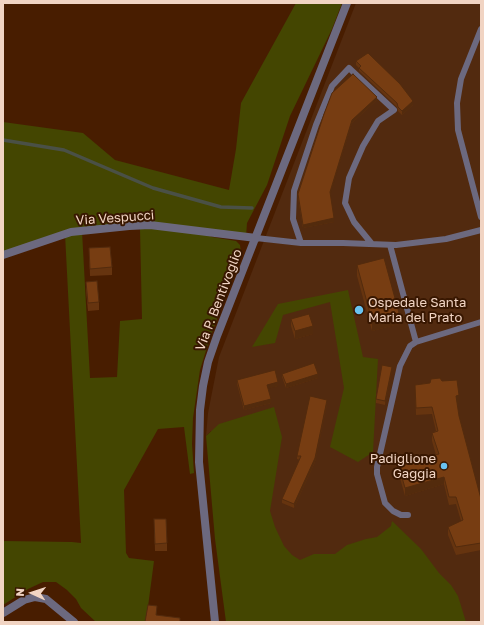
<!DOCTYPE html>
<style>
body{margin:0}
#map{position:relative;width:484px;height:625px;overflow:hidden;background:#481d00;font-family:"Golos Text",sans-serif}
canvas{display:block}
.frame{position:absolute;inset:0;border:4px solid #f1d4c3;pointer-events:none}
.north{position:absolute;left:12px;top:573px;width:40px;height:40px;-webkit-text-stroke:3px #381701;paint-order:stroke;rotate:273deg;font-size:11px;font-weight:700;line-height:16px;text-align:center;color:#f1d4c3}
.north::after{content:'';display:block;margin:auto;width:14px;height:18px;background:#f1d4c3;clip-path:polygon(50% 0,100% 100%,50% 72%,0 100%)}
</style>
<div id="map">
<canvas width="484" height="625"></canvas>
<div class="frame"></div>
<div class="north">N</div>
</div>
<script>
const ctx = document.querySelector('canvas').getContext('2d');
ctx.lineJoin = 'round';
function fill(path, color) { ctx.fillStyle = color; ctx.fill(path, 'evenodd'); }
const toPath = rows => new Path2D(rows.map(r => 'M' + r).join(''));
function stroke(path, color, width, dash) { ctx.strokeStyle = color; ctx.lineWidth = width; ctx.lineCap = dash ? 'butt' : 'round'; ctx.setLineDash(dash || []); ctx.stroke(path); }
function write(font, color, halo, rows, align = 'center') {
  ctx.font = font + ' "Golos Text",sans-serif'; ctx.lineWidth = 4; ctx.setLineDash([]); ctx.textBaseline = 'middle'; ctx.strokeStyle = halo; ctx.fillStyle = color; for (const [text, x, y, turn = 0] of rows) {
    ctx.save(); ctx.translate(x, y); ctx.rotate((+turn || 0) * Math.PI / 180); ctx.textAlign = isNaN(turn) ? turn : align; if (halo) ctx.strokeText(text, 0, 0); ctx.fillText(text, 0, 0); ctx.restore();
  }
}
fill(toPath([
 [356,3,481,3,481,622,228,622,212,469,211,431,206,436,208,413,219,357]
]), '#522a0f');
fill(toPath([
 [296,3,342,3,332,29,290,116,267,185,247,223,246,237,203,232,212,237,236,241,240,245,241,253,209,341,200,370,193,418,192,444,194,473,190,474,184,427,158,429,124,490,126,553,129,558,154,561,146,622,96,622,81,608,76,599,67,590,56,582,43,582,28,589,3,605,3,541,72,542,81,543,65,234,3,255,3,122,83,133,115,160,229,190,236,149,241,103],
 [140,229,142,319,120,321,117,377,90,378,82,231],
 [348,290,363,357,378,359,373,452,358,462,330,447,344,388,330,302,283,315,275,343,252,347,278,304],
 [274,407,282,437,270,511,275,527,284,546,292,555,300,560,314,554,335,554,347,545,366,539,377,537,391,526,392,521,421,549,439,573,451,585,458,596,466,622,226,622,215,539,206,436,219,424]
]), '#444601');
stroke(toPath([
 [3,140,64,150,153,188,221,207,252,208]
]), '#4a5046', 3.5);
stroke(toPath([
 [481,29,461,79,457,103,458,130,481,217],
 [256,238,301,243,343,243,396,245,446,239,481,230],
 [301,243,293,219,294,191,316,125,332,86,349,68,394,110,378,121,363,146,349,178,345,203,354,222,372,244],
 [390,245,416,342],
 [408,515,401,515,393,511,385,503,377,474,377,467,400,366,410,346,416,342,481,322]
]), '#6c697f', 6);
stroke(toPath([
 [3,255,71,232,129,226,150,225,256,238],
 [3,613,24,600,35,597,46,599,74,622]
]), '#6c697f', 8);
stroke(toPath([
 [215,622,199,462,200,410,203,386,208,362,217,336,347,3]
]), '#6c697f', 8);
fill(toPath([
 [356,61,413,105,402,115,398,111,397,107,359,71,359,68,356,65],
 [377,100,352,123,330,194,334,222,303,228,298,198,298,194,324,114],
 [89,248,112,267,112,275,90,276],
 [357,265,399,324,372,331,357,276],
 [86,282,99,302,99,310,88,311,86,290],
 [291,319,313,334,295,339,291,326],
 [392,371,385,405,376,403,376,399],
 [282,374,318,378,286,388,282,377],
 [237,380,278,386,268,388,271,403,244,410,237,384],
 [442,381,459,403,457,403,459,416,481,499,481,550,456,555,448,535,448,527,461,521,456,504,449,505,444,484,405,496,398,471,398,463,436,455,432,441,432,433,436,431,432,414,416,415,415,385],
 [327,404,315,462,294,508,282,503,282,499,300,460,297,459,297,456],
 [154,519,167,543,167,551,155,551]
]), '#66340f');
fill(toPath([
 [377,97,377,100,352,123,330,196,330,192,352,120],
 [413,101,413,105,402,115,402,111],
 [334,218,334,222,303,228,303,225],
 [399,313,399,324,372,331,372,321],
 [313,326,313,334,295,339,295,331],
 [392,367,392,371,385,405,385,401],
 [318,374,318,378,286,388,286,384],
 [278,382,278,386,267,389,267,385],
 [459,395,459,403,456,404,456,396],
 [271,399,271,403,244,410,244,406],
 [327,400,327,404,315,462,294,508,294,504],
 [444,477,444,484,405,496,405,488]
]), '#532b0d');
const building = toPath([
 [368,53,400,84,413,101,402,111,398,107,397,103,359,68,361,66,356,61,368,53],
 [353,74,377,97,352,120,330,192,334,218,303,225,298,194,324,114,332,93,353,74],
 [110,247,112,267,90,269,89,248,110,247],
 [384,258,399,313,372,321,357,265,384,258],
 [97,281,99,302,88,303,86,282,97,281],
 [309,314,313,326,295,331,291,319,309,314],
 [314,363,318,374,286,384,282,374,314,363],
 [382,365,392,367,385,401,376,399,382,365],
 [275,370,278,382,267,385,271,399,244,406,237,380,275,370],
 [440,378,442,381,457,380,459,395,456,396,459,416,481,499,481,543,456,547,448,527,463,520,456,497,449,497,444,477,405,488,398,463,439,454,432,433,438,431,432,407,416,408,415,385,430,383,431,379,440,378],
 [310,396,327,400,315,458,294,504,282,499,301,456,297,456,310,396],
 [154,519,166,519,167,543,155,544,154,519],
 [148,605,157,606,156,615,180,618,180,622,145,622,148,605]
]);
fill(building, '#773d12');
stroke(building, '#532b0d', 1);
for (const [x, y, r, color] of [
 [359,310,5,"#69c3f1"],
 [444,466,4,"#69c3f1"]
]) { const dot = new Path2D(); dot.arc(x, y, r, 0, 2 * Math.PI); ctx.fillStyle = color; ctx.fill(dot); stroke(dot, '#381701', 1.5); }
write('13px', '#f1d4c3', '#381701', [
 ["Via Vespucci",115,218,-4],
 ["Via P. Bentivoglio",219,300,-69]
]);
write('13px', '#f1d4c3', '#381701', [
 ["Ospedale Santa",368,303],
 ["Maria del Prato",368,318],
 ["Padiglione",436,459,"right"],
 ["Gaggia",436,474,"right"]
], 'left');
</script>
